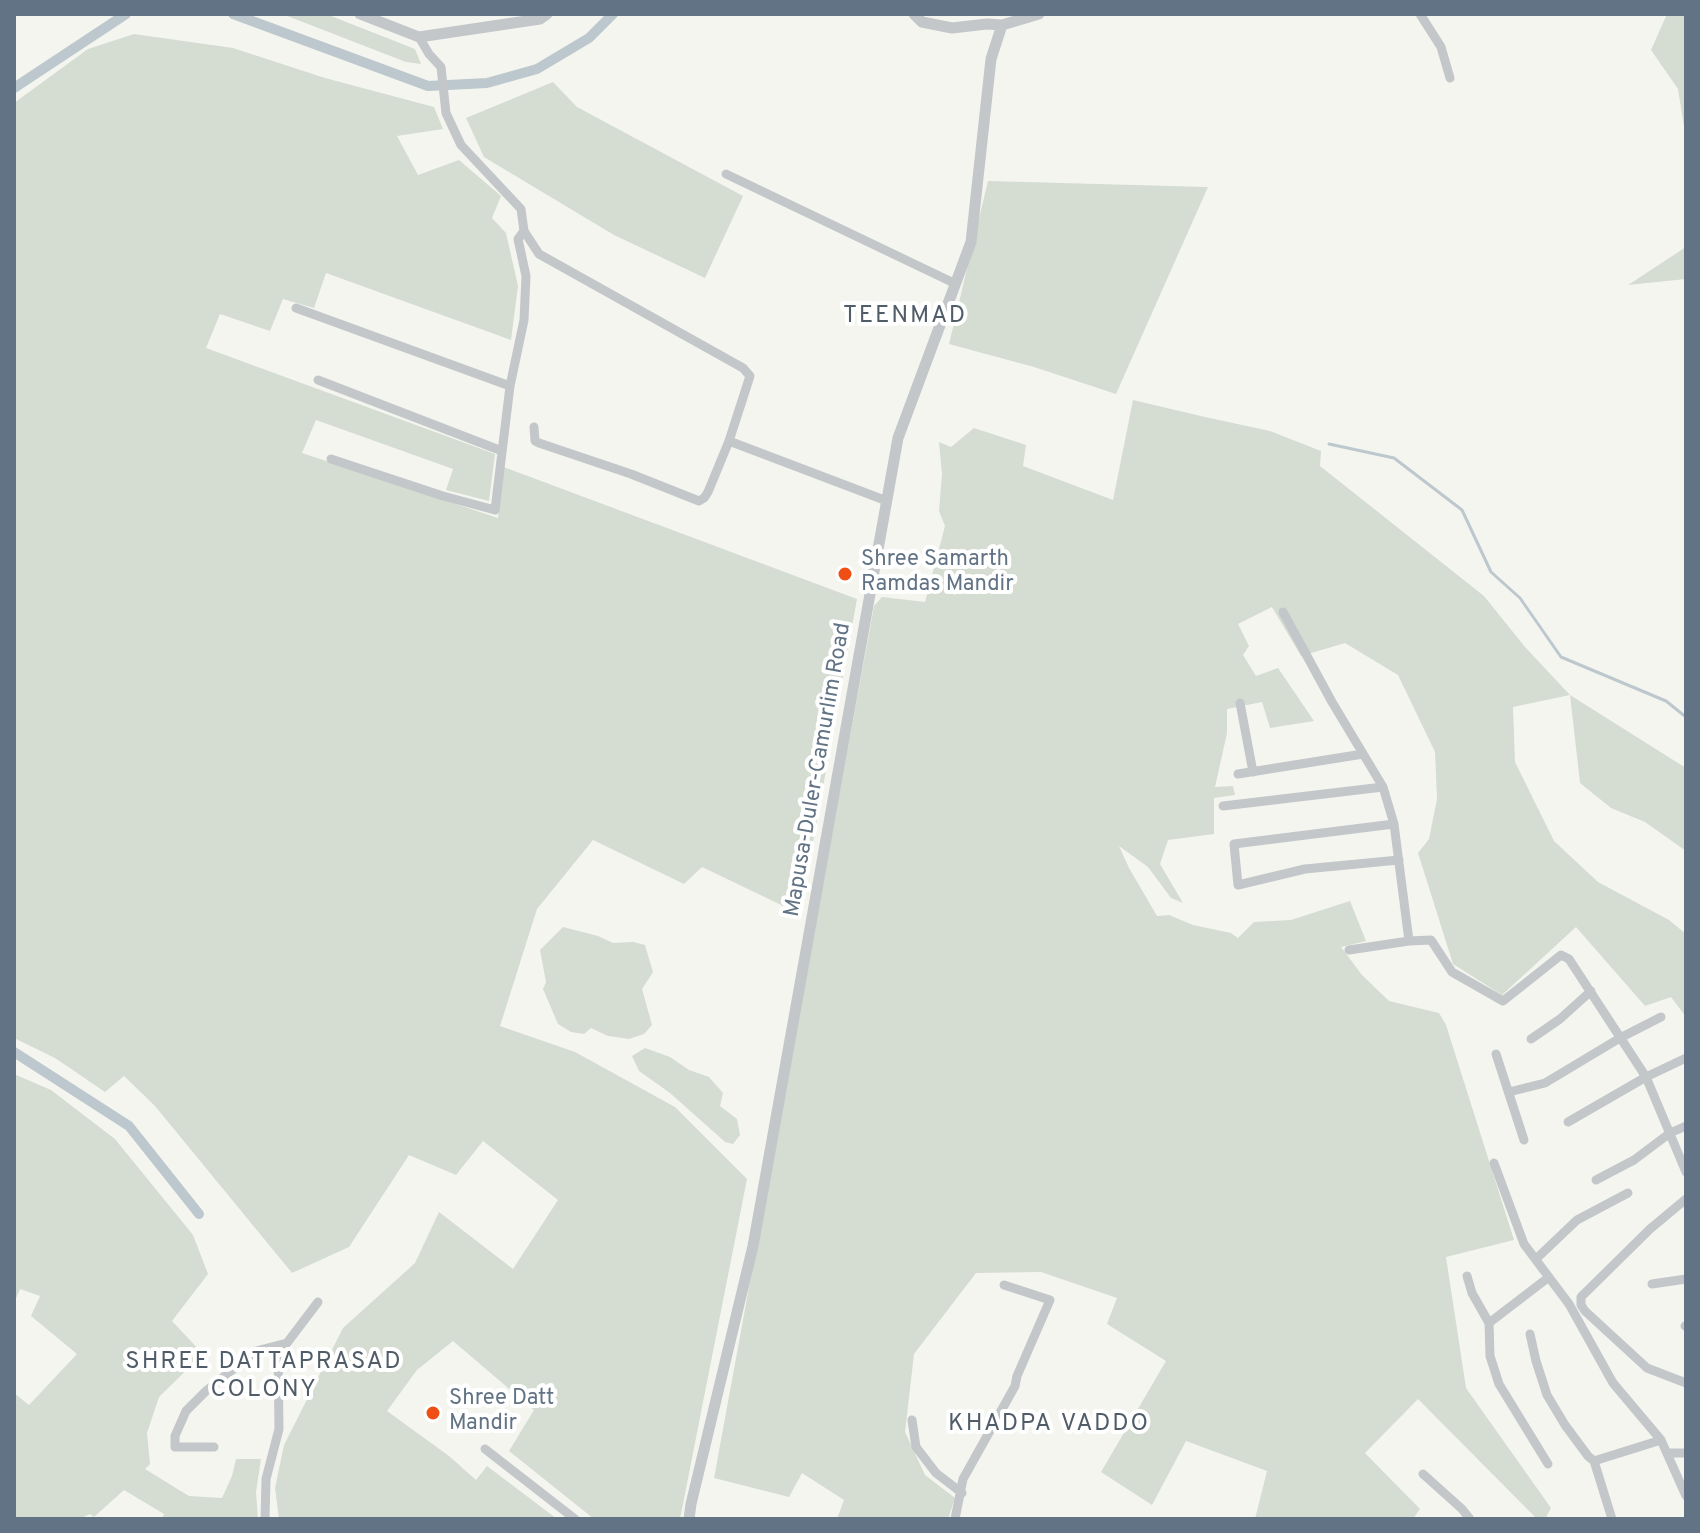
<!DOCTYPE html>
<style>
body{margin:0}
#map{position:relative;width:1700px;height:1533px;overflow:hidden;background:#f5f5f0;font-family:Overpass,sans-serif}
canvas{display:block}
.frame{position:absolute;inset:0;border:16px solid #617384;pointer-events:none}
</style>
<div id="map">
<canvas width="1700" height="1533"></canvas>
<div class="frame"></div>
</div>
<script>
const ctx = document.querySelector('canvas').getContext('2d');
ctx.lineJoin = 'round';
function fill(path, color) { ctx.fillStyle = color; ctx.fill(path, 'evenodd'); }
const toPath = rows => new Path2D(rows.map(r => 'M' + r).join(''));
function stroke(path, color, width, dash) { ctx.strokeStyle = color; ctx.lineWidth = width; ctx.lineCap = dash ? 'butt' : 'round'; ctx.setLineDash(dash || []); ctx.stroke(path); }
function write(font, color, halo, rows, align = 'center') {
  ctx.font = font + ' Overpass,sans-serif'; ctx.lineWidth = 8; ctx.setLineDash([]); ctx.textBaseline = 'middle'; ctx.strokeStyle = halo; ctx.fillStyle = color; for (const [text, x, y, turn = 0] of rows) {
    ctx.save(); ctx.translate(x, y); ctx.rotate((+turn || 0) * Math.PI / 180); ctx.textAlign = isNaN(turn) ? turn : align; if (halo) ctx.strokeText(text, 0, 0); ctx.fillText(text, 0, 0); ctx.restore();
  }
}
fill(toPath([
 [282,14,326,14,415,49,421,64,406,62],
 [1667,14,1686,14,1686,139,1678,89,1651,50],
 [134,34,233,48,325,78,434,107,443,129,397,136,418,175,459,160,501,196,492,218,506,233,518,286,511,340,326,273,314,308,283,299,270,331,220,314,206,348,495,454,489,501,446,490,453,469,316,420,302,453,498,518,501,466,857,599,800,914,702,867,684,884,593,840,537,909,500,1026,575,1052,675,1107,747,1179,680,1519,594,1519,509,1451,534,1410,453,1341,417,1370,387,1411,449,1456,476,1480,487,1466,557,1519,279,1519,275,1488,284,1445,343,1328,415,1263,439,1212,513,1269,558,1200,483,1141,456,1175,409,1155,349,1247,292,1273,155,1106,124,1076,105,1092,55,1058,14,1038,14,103,88,49],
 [553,82,577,107,743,196,705,278,614,235,484,157,466,118],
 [988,181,1208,187,1116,394,1034,367,949,344],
 [1686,247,1686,279,1628,285],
 [1133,400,1205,417,1270,431,1321,451,1320,466,1484,596,1525,647,1570,695,1686,768,1686,851,1645,822,1611,808,1580,783,1570,695,1513,707,1515,762,1554,841,1598,882,1669,920,1686,934,1686,1017,1671,997,1645,1006,1576,927,1502,995,1453,964,1418,853,1429,839,1437,799,1435,752,1398,675,1345,643,1301,656,1272,607,1238,624,1249,646,1243,655,1256,676,1278,668,1314,721,1270,728,1262,702,1227,709,1227,733,1215,787,1233,786,1235,795,1214,798,1214,834,1168,840,1160,864,1183,903,1171,898,1148,867,1119,846,1129,868,1157,916,1169,915,1193,925,1231,933,1238,938,1254,922,1291,920,1350,901,1366,941,1341,947,1362,975,1389,1001,1439,1013,1446,1025,1514,1240,1446,1257,1466,1388,1551,1508,1545,1519,1537,1519,1418,1399,1365,1453,1420,1509,1413,1519,1255,1519,1267,1471,1186,1441,1152,1505,1101,1472,1166,1361,1107,1324,1117,1298,1041,1272,976,1273,914,1354,905,1432,925,1475,955,1498,948,1519,837,1519,844,1500,802,1473,789,1497,714,1478,874,606,882,597,925,602,945,526,939,511,942,474,939,442,951,447,974,428,1026,445,1023,466,1113,500],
 [563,927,598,936,613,943,633,942,645,945,653,972,642,989,652,1025,644,1034,629,1039,608,1036,591,1028,584,1034,571,1032,558,1024,543,989,546,982,540,950],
 [645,1048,670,1057,689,1070,709,1077,723,1093,720,1106,737,1119,740,1135,733,1144,725,1142,670,1093,639,1071,632,1056],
 [14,1074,51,1090,115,1139,193,1235,208,1274,172,1321,203,1354,159,1397,147,1433,150,1464,145,1469,189,1496,222,1498,232,1476,236,1459,261,1459,256,1492,258,1519,162,1519,164,1514,124,1490,94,1517,90,1514,79,1519,14,1519,14,1393,29,1405,77,1354,31,1316,40,1296,20,1289,14,1303]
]), '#d5dcd1');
stroke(toPath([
 [1329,444,1394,458,1462,510,1491,572,1520,598,1561,657,1666,701,1686,717]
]), '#bcc8cd', 3);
stroke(toPath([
 [233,14,428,86,487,83,537,69,589,38,613,14],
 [14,88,126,14],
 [14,1052,129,1126,199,1214]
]), '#bcc8cd', 10);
stroke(toPath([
 [1420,14,1441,47,1450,78],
 [419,37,429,54,441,67,446,113,461,145,521,209,524,231,539,254,743,368,750,376,729,441,887,501],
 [726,174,956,284],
 [296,308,510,386],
 [318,380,502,451],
 [534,427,535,441,539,443,631,474,699,501,704,498,708,492,729,441],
 [331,459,443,496,495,510,510,386,524,320,526,276,518,239,524,231],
 [1283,612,1332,702,1383,787,1394,824,1409,941],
 [1240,703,1253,772],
 [1238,774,1363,754],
 [1223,806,1383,787],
 [1394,824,1234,844,1238,885,1305,869,1399,860],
 [1349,950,1409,941,1431,940,1452,972,1503,1001,1561,955,1569,959,1646,1077,1686,1172],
 [1531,1039,1560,1019,1591,991],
 [1496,1054,1524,1140],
 [1509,1092,1545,1083,1620,1038,1661,1017],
 [1568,1122,1646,1077,1686,1058],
 [1494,1163,1524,1244,1569,1304,1613,1383,1661,1440,1686,1496],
 [1596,1180,1634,1160,1670,1133,1686,1126],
 [1686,1199,1650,1229,1581,1297,1581,1305,1585,1311,1647,1368,1686,1383],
 [1536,1259,1577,1220,1628,1193],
 [1467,1276,1472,1293,1489,1323,1490,1356,1499,1384,1548,1464],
 [1652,1284,1686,1279],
 [1489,1323,1549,1277],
 [1685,1326,1686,1326],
 [1530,1334,1536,1361,1547,1395,1565,1425,1588,1456,1594,1461,1612,1519],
 [912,1420,916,1447,936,1473,962,1493],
 [214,1447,175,1447,175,1436,186,1411,206,1391,256,1351,287,1343,318,1302],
 [485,1449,575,1519],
 [1668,1453,1686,1453],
 [1594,1461,1661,1440],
 [1423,1474,1462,1509,1470,1519],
 [265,1519,266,1479,279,1429,278,1346],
 [955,1519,963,1479,1015,1386,1017,1376,1050,1300,1004,1285]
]), '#c3c7ca', 9);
stroke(toPath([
 [360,14,419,37,540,19,547,14],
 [914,14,922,22,952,28,987,24,1002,25],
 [689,1519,691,1504,753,1246,898,438,971,242,991,59,1002,25,1039,14]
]), '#c3c7ca', 11);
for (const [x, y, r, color] of [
 [845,574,8,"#ef4e15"],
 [433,1413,8,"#ef4e15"]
]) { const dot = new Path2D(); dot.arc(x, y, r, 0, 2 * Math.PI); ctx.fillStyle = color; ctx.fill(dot); stroke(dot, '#fff', 3); }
write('22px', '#617384', '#fff', [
 ["Shree Samarth",861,561],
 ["Ramdas Mandir",861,586],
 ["Shree Datt",449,1400],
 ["Mandir",449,1425]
], 'left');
write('22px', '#617384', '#fff', [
 ["Mapusa-Duler-Camurlim Road",819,770,-80]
]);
ctx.letterSpacing = '2px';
write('24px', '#505d68', '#fff', [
 ["TEENMAD",905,317],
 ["SHREE DATTAPRASAD",264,1363],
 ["COLONY",264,1391],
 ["KHADPA VADDO",1049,1425]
]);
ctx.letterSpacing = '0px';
</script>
